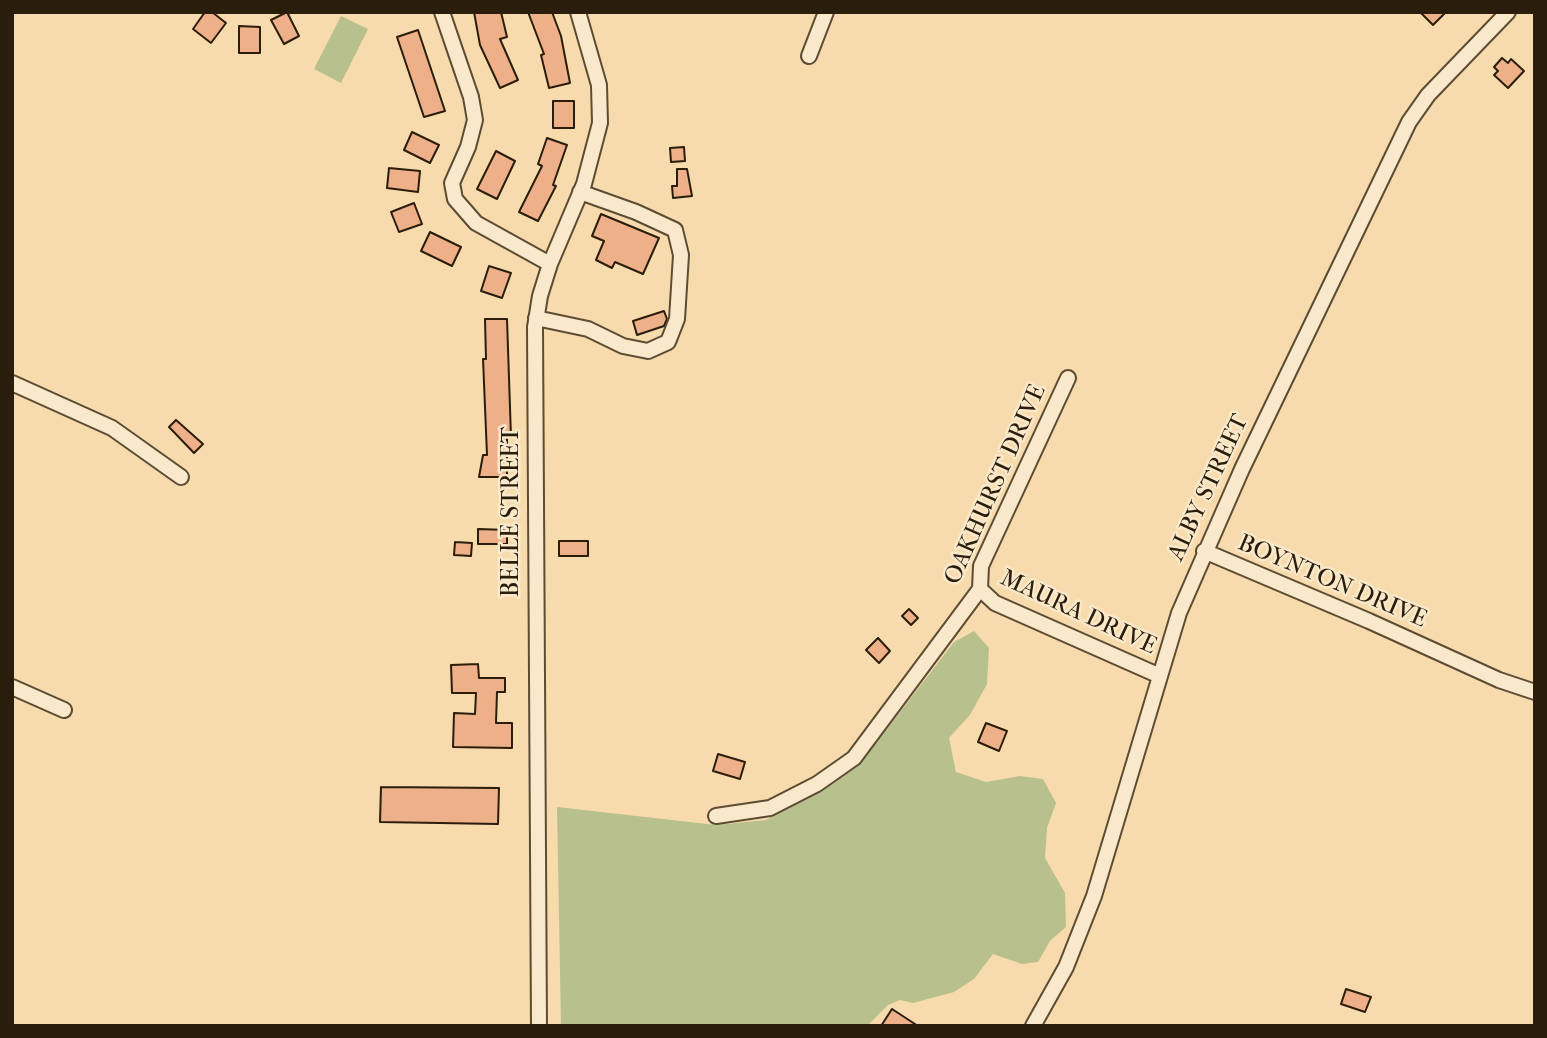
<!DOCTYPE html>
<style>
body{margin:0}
#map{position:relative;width:1547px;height:1038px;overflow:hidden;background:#f7dbad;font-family:"IM FELL French Canon",serif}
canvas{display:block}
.frame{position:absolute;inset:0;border:14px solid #2a1d0b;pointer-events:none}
</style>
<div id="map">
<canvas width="1547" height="1038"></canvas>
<div class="frame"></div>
</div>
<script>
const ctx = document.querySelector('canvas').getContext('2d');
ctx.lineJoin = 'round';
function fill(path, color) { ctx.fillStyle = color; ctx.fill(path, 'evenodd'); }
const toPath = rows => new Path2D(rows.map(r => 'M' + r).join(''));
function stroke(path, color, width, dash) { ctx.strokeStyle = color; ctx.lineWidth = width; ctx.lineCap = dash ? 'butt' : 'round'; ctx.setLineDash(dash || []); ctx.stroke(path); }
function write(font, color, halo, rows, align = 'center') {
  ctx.font = font + ' "IM FELL French Canon",serif'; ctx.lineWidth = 5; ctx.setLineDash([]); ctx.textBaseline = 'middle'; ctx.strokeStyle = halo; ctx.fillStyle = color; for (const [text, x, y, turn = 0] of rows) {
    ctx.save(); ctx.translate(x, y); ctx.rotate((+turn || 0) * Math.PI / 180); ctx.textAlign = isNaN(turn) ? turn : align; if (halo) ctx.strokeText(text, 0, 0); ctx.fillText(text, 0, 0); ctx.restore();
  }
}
fill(toPath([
 [341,16,368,29,341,83,314,69],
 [974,631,989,648,987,684,970,715,949,738,956,772,986,782,1020,776,1043,779,1056,803,1047,828,1045,858,1065,893,1066,927,1050,941,1038,962,1022,964,993,954,974,979,954,992,913,1003,900,1000,888,1005,867,1026,561,1026,557,807,716,825,766,820,833,781,873,747,954,642]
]), '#b8c18d');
const building = toPath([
 [205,12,212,12,226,23,211,43,193,29,205,12],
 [287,12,299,36,284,44,271,20,287,12],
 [474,12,501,12,507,37,500,39,518,80,500,88,480,45,474,12],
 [528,12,552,12,561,36,570,83,549,88,541,55,544,54,528,12],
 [1420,12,1446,12,1433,25,1420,12],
 [239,26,260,27,260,53,239,53,239,26],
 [418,30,445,111,424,117,397,37,418,30],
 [1502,58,1508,63,1511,59,1524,71,1508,88,1494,75,1498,71,1494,67,1502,58],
 [553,101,574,101,574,128,553,128,553,101],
 [412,132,439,145,430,163,404,150,412,132],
 [547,138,567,145,553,185,556,186,538,221,519,212,542,166,538,164,547,138],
 [684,147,685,161,671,162,670,148,684,147],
 [496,151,515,161,497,199,477,189,496,151],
 [389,168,420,171,418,192,387,188,389,168],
 [677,169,687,169,692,196,673,198,672,186,677,186,677,169],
 [414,203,422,224,399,232,391,212,414,203],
 [601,214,659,238,643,274,615,262,612,268,596,260,604,241,592,236,601,214],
 [430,232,461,247,452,266,421,251,430,232],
 [489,266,511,273,502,298,481,291,489,266],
 [664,311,667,319,664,326,637,335,633,321,664,311],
 [485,319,507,319,511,437,507,437,507,477,479,477,483,455,487,455,483,359,486,359,485,319],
 [176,420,203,444,194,453,169,427,176,420],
 [478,529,507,530,507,544,478,544,478,529],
 [559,541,588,541,588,556,559,556,559,541],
 [455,542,472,543,471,556,454,555,455,542],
 [909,609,918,618,911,625,902,616,909,609],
 [878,638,890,651,879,663,866,650,878,638],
 [478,664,479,678,505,678,505,692,497,692,496,723,512,723,512,748,453,747,454,713,475,714,476,693,452,693,451,665,478,664],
 [986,723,1007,731,999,751,978,742,986,723],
 [718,754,745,762,740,779,713,771,718,754],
 [381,787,499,788,498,824,380,822,381,787],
 [1346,989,1371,997,1365,1012,1341,1004,1346,989],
 [892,1009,918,1026,881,1026,892,1009]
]);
fill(building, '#edb088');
stroke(building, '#2a1d0b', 2);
const minor = toPath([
 [442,12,471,97,475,120,468,147,452,183,455,199,476,223,550,264],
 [809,56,826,12],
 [536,318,588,329,623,346,648,351,668,342,677,319,681,255,675,230,636,212,580,192],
 [12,383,112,428,181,477],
 [1204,551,1369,621,1499,680,1535,692],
 [980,589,995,603,1160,676],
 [12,687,64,710],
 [716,816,770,808,817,784,854,758,980,589,981,566,1068,378],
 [539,1026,535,327,540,296,550,264,584,184,600,123,599,85,578,12],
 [1033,1026,1066,967,1094,896,1179,613,1242,469,1409,122,1428,95,1508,12]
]);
stroke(minor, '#5d4c34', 18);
stroke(minor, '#fae8ca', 14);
write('24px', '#2a1d0b', '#fae8ca', [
 ["OAKHURST DRIVE",996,485,-66],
 ["ALBY STREET",1209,488,-65],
 ["BELLE STREET",512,512,-90],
 ["BOYNTON DRIVE",1332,582,23],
 ["MAURA DRIVE",1078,613,25]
]);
</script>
